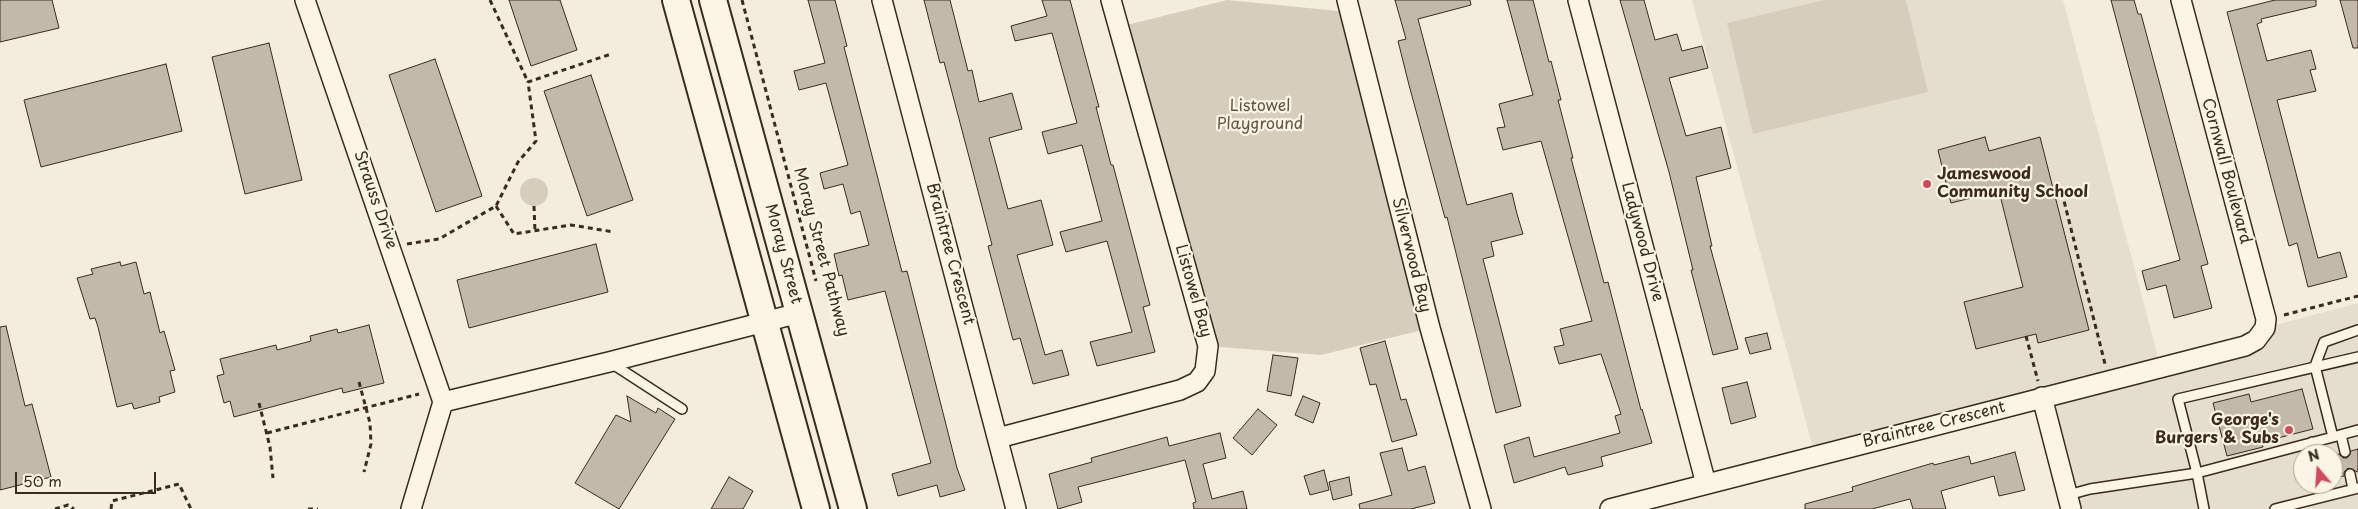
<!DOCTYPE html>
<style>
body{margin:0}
#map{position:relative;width:2358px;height:509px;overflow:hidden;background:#f4eddd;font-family:"Playpen Sans",sans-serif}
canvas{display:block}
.north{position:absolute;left:2293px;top:444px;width:50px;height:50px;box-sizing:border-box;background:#fcf5e5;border:1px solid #afa495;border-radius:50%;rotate:342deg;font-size:14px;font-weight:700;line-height:20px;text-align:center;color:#3b2a1e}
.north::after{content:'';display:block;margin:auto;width:18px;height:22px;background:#d1495b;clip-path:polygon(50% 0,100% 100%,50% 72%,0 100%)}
.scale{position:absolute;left:15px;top:472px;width:141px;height:22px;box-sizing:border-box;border:2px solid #3b2a1e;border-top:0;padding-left:6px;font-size:15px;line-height:18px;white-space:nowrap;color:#3b2a1e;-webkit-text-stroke:4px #fcf5e5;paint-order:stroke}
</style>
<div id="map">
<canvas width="2358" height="509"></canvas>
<div class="north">N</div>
<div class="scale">50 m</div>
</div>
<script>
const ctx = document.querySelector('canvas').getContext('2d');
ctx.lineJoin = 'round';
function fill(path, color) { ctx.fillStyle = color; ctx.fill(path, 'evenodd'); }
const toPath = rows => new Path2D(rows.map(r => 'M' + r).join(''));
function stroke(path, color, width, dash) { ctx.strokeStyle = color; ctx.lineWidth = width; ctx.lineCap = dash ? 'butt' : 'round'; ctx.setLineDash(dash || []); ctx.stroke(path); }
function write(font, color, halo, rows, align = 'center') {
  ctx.font = font + ' "Playpen Sans",sans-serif'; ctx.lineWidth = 4.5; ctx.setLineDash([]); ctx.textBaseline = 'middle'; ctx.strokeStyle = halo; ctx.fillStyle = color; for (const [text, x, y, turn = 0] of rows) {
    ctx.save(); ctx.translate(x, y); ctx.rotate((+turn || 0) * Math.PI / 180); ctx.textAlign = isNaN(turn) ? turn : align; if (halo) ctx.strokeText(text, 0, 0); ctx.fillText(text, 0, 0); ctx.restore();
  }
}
fill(toPath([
 [1692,0,2063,0,2161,368,2245,346,2265,328,2358,303,2358,509,2071,509,2042,397,1815,455],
 [2303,454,2333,454,2333,484,2303,484]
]), '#e5ddce');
fill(toPath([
 [1227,0,1348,12,1430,328,1321,355,1208,346,1119,27],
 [1824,0,1906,0,1928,92,1753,134,1727,23],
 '520 192a14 14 0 1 1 28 0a14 14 0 1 1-28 0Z'
]), '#d6cdbd');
const building = toPath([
 [0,0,52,0,59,28,0,42,0,0],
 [509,0,560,0,577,50,531,66,509,0],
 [808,0,835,0,847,46,844,47,902,272,907,271,957,468,965,490,940,497,937,485,898,496,892,474,931,463,885,291,848,300,842,275,839,276,834,254,869,245,860,211,851,214,843,184,824,189,820,173,848,165,826,83,799,90,794,71,825,63,808,0],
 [924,0,950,0,968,71,972,70,979,102,1012,93,1022,129,989,138,1008,209,1041,200,1053,245,1017,255,1045,355,1062,350,1069,375,1033,384,1020,338,1013,340,988,246,992,245,973,172,944,62,940,63,924,0],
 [1042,0,1070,0,1099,107,1096,107,1111,165,1113,165,1150,305,1143,307,1155,352,1097,366,1090,342,1132,332,1107,241,1066,252,1060,232,1102,221,1082,145,1048,154,1042,132,1077,123,1052,33,1015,41,1011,26,1047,16,1042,0],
 [1395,0,1470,0,1471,5,1418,19,1467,205,1512,193,1517,214,1523,234,1491,242,1494,256,1483,259,1521,406,1496,413,1447,217,1445,218,1409,85,1398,41,1406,39,1395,0],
 [1507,0,1533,0,1549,62,1551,61,1561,100,1558,100,1573,158,1571,158,1604,283,1608,282,1641,410,1642,409,1652,443,1601,457,1603,466,1568,475,1565,467,1514,483,1504,445,1529,437,1534,457,1620,433,1615,416,1621,414,1601,354,1559,364,1554,347,1564,345,1560,329,1592,321,1541,141,1503,150,1497,128,1505,127,1499,104,1533,95,1507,0],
 [1620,0,1644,0,1655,40,1677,34,1682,51,1702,46,1708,68,1669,78,1686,136,1721,127,1731,168,1696,177,1712,246,1710,246,1738,349,1713,355,1691,270,1693,270,1669,172,1620,0],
 [2111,0,2134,0,2138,14,2141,14,2208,264,2201,266,2212,308,2174,318,2166,285,2147,290,2142,271,2180,260,2111,0],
 [2275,0,2316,0,2316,6,2261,19,2262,22,2257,24,2267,61,2311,50,2316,69,2310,70,2316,91,2277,100,2318,258,2340,252,2347,277,2308,287,2297,243,2289,246,2227,12,2275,0],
 [2340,0,2358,0,2358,48,2353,48,2340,0],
 [269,43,302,180,245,194,212,57,269,43],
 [435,59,482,196,436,212,389,75,435,59],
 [166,64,182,131,41,167,24,100,166,64],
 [591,75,633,200,587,216,544,91,591,75],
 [1985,137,1989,151,2040,137,2089,330,2038,343,2036,334,1976,349,1964,302,2023,287,1999,191,1951,203,1938,150,1985,137],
 [596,244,608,292,469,328,457,280,596,244],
 [120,262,121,266,136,262,144,294,150,292,160,333,164,331,175,370,170,371,175,392,159,397,160,402,134,409,132,403,117,407,98,327,95,318,90,319,77,278,93,274,91,269,120,262],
 [369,325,384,383,343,393,342,388,234,417,230,401,224,403,217,376,224,374,220,359,276,345,277,350,311,341,310,336,337,329,338,333,369,325],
 [6,326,25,406,32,404,51,477,0,490,0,327,6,326],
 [1767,333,1771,349,1750,354,1745,338,1767,333],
 [1385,341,1401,400,1406,399,1417,435,1392,442,1376,384,1370,385,1360,348,1385,341],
 [1273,355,1298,358,1291,396,1267,391,1273,355],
 [1747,382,1756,417,1731,424,1722,388,1747,382],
 [2302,389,2313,429,2262,442,2263,447,2227,456,2213,403,2249,394,2251,402,2302,389],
 [627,396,656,413,658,408,675,419,619,509,575,483,616,415,631,422,627,396],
 [1303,396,1320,403,1313,423,1295,415,1303,396],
 [1258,409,1277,425,1252,455,1233,438,1258,409],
 [1220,433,1226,458,1203,464,1212,499,1243,491,1247,509,1194,509,1193,503,1196,502,1185,460,1078,487,1082,502,1058,509,1049,474,1092,462,1091,458,1167,437,1169,446,1220,433],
 [1402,448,1408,471,1425,466,1435,503,1411,509,1360,509,1359,504,1392,495,1380,453,1402,448],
 [2358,449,2358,472,2348,468,2344,472,2344,476,2333,479,2333,455,2339,454,2343,458,2347,458,2351,451,2358,449],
 [2015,452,2025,490,1999,496,1994,476,1941,491,1946,509,1913,509,1910,499,1872,509,1805,509,1805,504,1853,491,1852,487,1933,463,1934,465,1969,456,1971,464,2015,452],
 [1324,470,1329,490,1310,495,1304,476,1324,470],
 [729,477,753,491,743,509,711,509,729,477],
 [1349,477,1352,495,1333,500,1329,482,1349,477]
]);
fill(building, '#c3b9aa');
stroke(building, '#3b2a1e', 1);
const lane = toPath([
 [2358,330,2324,342,2315,366,2333,437,2358,430],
 [611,363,682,409],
 [2341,435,2345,452],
 [2312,442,2315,454],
 [2350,474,2353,489],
 [2322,484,2325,496],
 [2068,495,2090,489,2197,473,2178,399,2358,357],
 [2204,509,2197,473,2333,437],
 [2275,509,2358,488]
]);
const street = toPath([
 [305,0,443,402,411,509],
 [882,0,1016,509],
 [1347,0,1430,328,1481,509],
 [1578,0,1706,484],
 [2042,397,2071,509],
 [443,402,609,362,799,313],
 [998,438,1180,390,1197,382,1205,371,1208,346,1111,0],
 [1610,509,2245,346,2256,340,2265,328,2266,319,2181,0]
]);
const secondary = toPath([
 [676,0,816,509],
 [713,0,853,509]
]);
stroke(lane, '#3b2a1e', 12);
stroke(street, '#3b2a1e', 22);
stroke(secondary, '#3b2a1e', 30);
stroke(toPath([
 [490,0,528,82],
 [742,0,816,281],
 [2062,193,2105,364],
 [496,206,514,234,571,225,614,232],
 [534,206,535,231],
 [407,244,439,239,496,206,518,162,536,141,528,82,611,54],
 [2284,315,2358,296],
 [2026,336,2038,381],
 [359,382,370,423,371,444,364,472],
 [259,403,270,447,273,478],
 [267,433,419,394],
 [55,509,68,505,74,509],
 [111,509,112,501,179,484,191,509],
 [308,509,318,509]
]), '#3b2a1e', 3, [5, 4]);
stroke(lane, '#fcf5e5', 9);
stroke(street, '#fcf5e5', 19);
stroke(secondary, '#fcf5e5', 26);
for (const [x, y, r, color] of [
 [1927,184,5,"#d1495b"],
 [2289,430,5,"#d1495b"]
]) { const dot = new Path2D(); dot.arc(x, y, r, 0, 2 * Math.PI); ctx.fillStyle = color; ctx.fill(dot); stroke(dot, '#fcf5e5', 2); }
write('16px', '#625346', '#fcf5e5', [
 ["Listowel",1260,107],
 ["Playground",1260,125]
]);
write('16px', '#3b2a1e', '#fcf5e5', [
 ["Cornwall Boulevard",2226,171,75],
 ["Strauss Drive",375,200,71],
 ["Ladywood Drive",1642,242,75],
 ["Moray Street Pathway",821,252,75],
 ["Moray Street",783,254,75],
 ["Braintree Crescent",950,254,75],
 ["Silverwood Bay",1411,255,76],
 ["Listowel Bay",1193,291,74],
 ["Braintree Crescent",1934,425,-14]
]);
write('bold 16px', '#3b2a1e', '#fcf5e5', [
 ["Jameswood",1937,175],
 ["Community School",1937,193],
 ["George's",2279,421,"right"],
 ["Burgers & Subs",2279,439,"right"]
], 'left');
</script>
